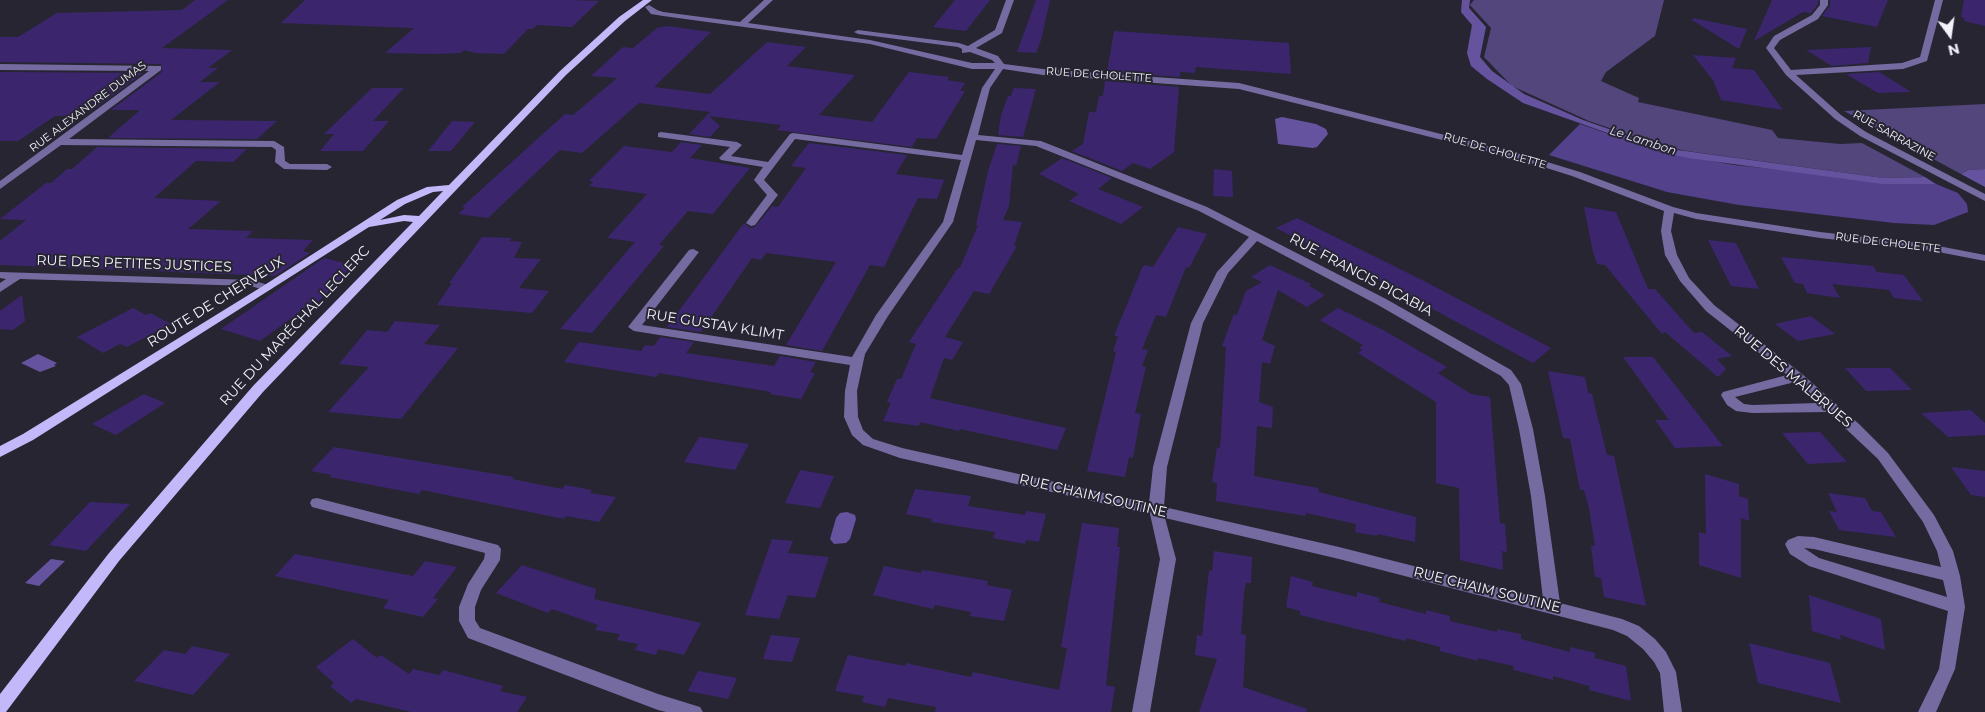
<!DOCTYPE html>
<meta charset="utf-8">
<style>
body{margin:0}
#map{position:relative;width:1985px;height:712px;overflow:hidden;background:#272532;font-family:Montserrat,sans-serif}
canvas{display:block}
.north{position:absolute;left:1925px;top:10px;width:50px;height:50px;-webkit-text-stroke:4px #272532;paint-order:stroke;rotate:166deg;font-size:14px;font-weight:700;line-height:20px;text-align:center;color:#f3f2fa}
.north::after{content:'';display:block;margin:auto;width:18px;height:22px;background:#f3f2fa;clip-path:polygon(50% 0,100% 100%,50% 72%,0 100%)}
</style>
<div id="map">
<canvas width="1985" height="712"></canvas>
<div class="north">N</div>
</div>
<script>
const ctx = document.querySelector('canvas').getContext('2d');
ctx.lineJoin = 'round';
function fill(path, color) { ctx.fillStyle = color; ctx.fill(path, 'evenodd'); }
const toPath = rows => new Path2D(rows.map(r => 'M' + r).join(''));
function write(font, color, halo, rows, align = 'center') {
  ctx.font = font + ' Montserrat,sans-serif'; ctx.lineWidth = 4; ctx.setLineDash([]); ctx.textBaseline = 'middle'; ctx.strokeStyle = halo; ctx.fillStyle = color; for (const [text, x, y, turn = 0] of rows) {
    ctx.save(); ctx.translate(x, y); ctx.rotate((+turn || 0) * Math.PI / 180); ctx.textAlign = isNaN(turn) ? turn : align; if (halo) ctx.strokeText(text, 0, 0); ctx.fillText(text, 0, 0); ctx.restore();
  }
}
fill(toPath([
 [1474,0,1664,0,1655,36,1606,72,1601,81,1639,98,1638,102,1772,130,1778,138,1840,144,1862,143,1925,177,1883,178,1687,151,1662,146,1589,121,1512,86,1484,57,1491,28,1470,5],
 [1985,104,1985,169,1968,170,1961,174,1844,111]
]), '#52467c');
fill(toPath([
 [1580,124,1661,152,1734,165,1913,184,1936,184,1958,193,1967,204,1968,212,1934,225,1894,223,1739,205,1667,192,1549,155]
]), '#54418c');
fill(toPath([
 [1462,0,1470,0,1469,8,1486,27,1480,57,1492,71,1524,94,1583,120,1663,148,1883,178,1925,177,1936,184,1883,184,1688,158,1661,152,1523,103,1487,79,1471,66,1467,53,1472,25,1461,12],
 [1282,117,1316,124,1326,129,1328,134,1317,147,1313,148,1278,144,1275,119],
 [1985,169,1985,187,1961,174,1968,170],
 [38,354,57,363,54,365,56,366,40,372,21,363],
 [847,512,855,515,856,519,850,539,846,543,834,544,830,539,836,518,840,513],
 [51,559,65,561,39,586,25,583]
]), '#6653a0');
fill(toPath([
 [195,0,228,0,162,48,232,50,208,68,218,68,200,82,220,82,171,120,277,121,257,139,108,138,140,110,111,110,162,72,161,64,0,62,0,37,18,37,57,13,182,10],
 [305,0,571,0,599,1,572,27,537,25,532,29,528,29,504,54,475,53,464,50,461,53,434,54,385,53,414,28,281,23],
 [955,0,990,0,966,31,933,27],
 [1036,0,1050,0,1041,40,1036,53,1017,52],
 [1772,0,1818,0,1818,4,1811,13,1803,12,1754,41],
 [1830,0,1888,0,1877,27,1822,16,1830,6],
 [1964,0,1985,0,1985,26,1964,21,1964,18,1961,17],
 [1693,18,1747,29,1739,49,1692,20],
 [667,26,711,32,654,87,710,94,767,42,806,47,787,66,855,75,819,115,872,122,909,72,949,77,947,80,965,83,960,91,965,91,936,139,917,138,912,147,777,130,781,125,709,116,720,126,710,137,689,134,710,112,639,103,582,153,560,150,488,218,458,214,465,208,462,207,565,114,573,115,617,78,591,76,623,47,633,48,657,28],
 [1114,31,1289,43,1291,74,1196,67,1195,73,1180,72,1180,77,1107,72],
 [1871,47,1868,63,1832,66,1806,50],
 [1693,55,1736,58,1732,68,1754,70,1783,110,1721,100,1713,80],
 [0,72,143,73,93,110,81,110,73,116,55,116,18,141,0,141],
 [1879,72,1911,92,1878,93,1846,74],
 [1105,81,1179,87,1174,152,1150,169,1133,163,1122,171,1072,151,1083,144,1089,112,1096,112,1099,96,1103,96],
 [372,88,404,88,373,121,389,121,363,151,320,151,334,134,324,134],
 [1014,88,1036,89,1023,137,998,135,1001,115,1008,96,1011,96],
 [452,121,475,122,451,151,428,151],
 [681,142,702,145,690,158,750,168,713,214,688,211,659,245,664,246,592,333,560,329,635,242,607,238,647,194,589,186,593,182,589,181,624,146,672,152],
 [809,143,907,155,896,174,944,180,937,199,918,198,884,267,870,265,822,351,786,345,836,262,766,253,761,260,752,258,701,332,667,327,744,223,750,228,755,227,772,206,778,207,806,168,791,166],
 [997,144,1021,146,1016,166,1013,164,1009,206,1003,220,1022,222,1014,246,1017,246,989,294,974,291,945,337,963,342,952,360,944,358,930,398,1066,428,1057,450,960,429,959,431,920,422,919,426,883,421,891,403,887,402,897,379,901,379,916,344,909,342,958,268,960,268,978,225,976,225,988,171],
 [97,147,247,149,233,162,196,161,154,198,221,201,188,229,253,231,246,238,313,240,303,251,310,253,275,276,0,265,0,241,26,220,0,219,46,183,51,183,67,169,72,169],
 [1062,158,1112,178,1098,189,1143,207,1121,224,1069,201,1079,194,1039,174],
 [1214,169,1232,171,1233,197,1213,196],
 [1584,207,1616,212,1648,289,1655,289,1694,333,1702,332,1732,356,1717,359,1726,369,1718,377,1665,332,1662,334,1605,265,1597,264,1593,252],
 [1297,218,1424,281,1551,348,1533,363,1375,278,1276,228],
 [1178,227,1207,234,1189,268,1186,267,1166,317,1156,315,1142,349,1148,350,1142,366,1146,367,1135,413,1141,414,1133,458,1129,457,1125,477,1087,471,1116,352,1113,351,1118,336,1114,336,1142,268,1144,265,1153,267],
 [482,237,512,238,509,241,522,242,514,258,541,259,519,288,549,291,532,313,437,305,452,283,449,283],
 [1708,240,1736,243,1759,289,1731,286],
 [1781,257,1873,266,1877,272,1904,275,1923,301,1894,298,1889,290,1832,284,1840,298,1807,293,1803,284,1795,283],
 [324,258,353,265,318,302,315,301,260,341,221,329],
 [1270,265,1311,284,1309,286,1325,295,1307,307,1278,290,1262,340,1275,346,1270,364,1262,362,1259,402,1273,407,1272,428,1257,426,1254,476,1318,488,1319,492,1416,517,1415,542,1378,534,1377,536,1355,532,1356,524,1306,513,1306,516,1216,501,1217,483,1212,482,1217,447,1220,448,1226,347,1222,346,1234,314,1237,315,1246,291,1262,282,1251,277],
 [22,295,25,321,13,330,0,329,0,311],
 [133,308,146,315,150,313,171,324,127,347,120,344,103,353,77,337],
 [1338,308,1385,331,1447,367,1438,373,1471,394,1490,397,1500,523,1505,524,1507,552,1502,551,1503,570,1460,560,1459,488,1436,483,1436,402,1358,353,1362,350,1359,348,1363,345,1320,320],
 [1811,316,1835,334,1798,341,1775,324],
 [395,321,440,325,424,344,458,348,401,419,328,412,369,367,339,364,367,330,387,332],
 [660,337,694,342,686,353,700,355,774,366,780,356,816,362,810,372,815,373,801,399,770,394,771,392,659,373,656,377,564,362,579,342,641,351,645,345,654,346],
 [1623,357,1653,357,1723,446,1675,448,1655,420,1669,420],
 [1845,368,1890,368,1912,390,1866,391],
 [1548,371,1585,377,1588,393,1592,394,1607,455,1614,456,1646,606,1604,597,1601,578,1595,577,1591,545,1595,546,1589,508,1584,490,1580,490,1570,439,1563,438],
 [144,394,165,403,116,435,92,424],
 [1971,410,1985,423,1985,435,1948,437,1921,413],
 [1820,432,1847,462,1808,464,1782,433],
 [699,437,749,444,735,470,684,462],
 [334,447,514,477,512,479,562,489,565,485,592,490,590,493,616,497,599,522,566,516,564,519,422,490,419,494,330,477,331,475,311,471],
 [1951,467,1985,471,1985,497,1971,495],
 [800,470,834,476,820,508,785,503],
 [1705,474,1739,484,1739,496,1748,499,1749,521,1741,518,1741,578,1699,565,1699,532,1706,534],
 [915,489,971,496,968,506,1025,515,1026,511,1046,514,1039,542,1026,540,1025,544,993,538,995,532,931,522,932,519,906,514],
 [1828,493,1865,498,1872,511,1881,512,1896,537,1839,530,1829,511,1837,512],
 [90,502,130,504,86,551,49,545],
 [1082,523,1119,528,1117,547,1120,547,1106,685,1115,687,1111,712,935,712,936,707,888,698,885,707,862,702,864,696,835,691,848,655,905,666,906,663,971,677,973,672,1059,690,1067,648,1061,647],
 [772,539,793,541,788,553,829,557,815,598,788,595,779,619,745,615],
 [1214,551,1252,557,1251,583,1246,583,1244,594,1241,634,1246,635,1243,687,1307,709,1306,712,1199,712,1217,659,1195,655,1197,635,1202,636,1209,570,1212,571],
 [295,554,413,576,425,561,457,567,433,598,438,599,423,617,383,608,389,600,275,576],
 [522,565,596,589,594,599,701,623,684,655,658,649,656,655,635,650,638,644,617,640,620,634,595,630,598,625,552,609,548,613,496,593],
 [884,566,921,573,922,570,931,571,988,581,987,585,1012,590,1004,621,970,616,971,612,935,605,933,609,873,595],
 [1291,576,1313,582,1312,586,1357,597,1357,592,1380,598,1379,602,1426,614,1426,610,1450,616,1450,621,1497,632,1497,629,1521,634,1521,639,1570,652,1570,647,1595,653,1595,658,1626,666,1631,701,1589,690,1589,686,1553,676,1553,680,1514,670,1513,666,1478,658,1478,661,1440,651,1440,647,1406,638,1406,641,1300,615,1300,611,1286,607],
 [1809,595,1881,619,1885,650,1840,635,1841,640,1812,631],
 [771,635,800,638,792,662,763,659],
 [353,639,377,658,381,655,409,674,413,669,439,675,443,670,503,686,500,691,527,697,517,712,411,712,356,699,351,703,330,686,334,683,316,667],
 [1749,643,1830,663,1841,703,1758,683],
 [192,646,230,654,193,695,134,681,164,650,185,654],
 [698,671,737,678,728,699,688,691]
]), '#3b266e');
fill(toPath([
 [764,0,773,0,748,23,870,40,972,63,995,63,992,60,970,52,962,53,962,49,958,47,858,34,854,32,858,30,959,43,968,46,995,30,1006,0,1014,0,1002,33,976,48,998,56,1004,64,1043,69,1239,83,1524,155,1580,172,1673,207,1696,213,1820,232,1928,244,1985,255,1985,261,1928,250,1820,238,1696,219,1674,213,1671,231,1677,255,1689,278,1714,305,1802,374,1859,424,1888,453,1934,515,1953,551,1960,576,1965,607,1955,669,1936,712,1918,712,1939,669,1948,611,1809,566,1790,554,1785,544,1788,540,1798,536,1814,537,1941,567,1937,551,1923,522,1878,459,1828,412,1752,413,1736,411,1727,405,1721,395,1723,392,1787,375,1706,311,1680,281,1665,255,1661,231,1664,211,1572,176,1518,159,1239,89,1043,75,1003,69,990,88,978,135,1041,141,1207,207,1386,299,1511,370,1521,384,1533,429,1545,496,1560,603,1622,619,1639,626,1655,639,1666,652,1676,672,1682,712,1664,712,1660,673,1654,662,1643,649,1627,636,1613,630,1339,559,1165,518,1176,559,1150,712,1132,712,1160,559,1150,514,900,458,863,445,852,435,844,417,845,391,850,365,634,331,628,327,689,250,693,249,699,252,642,325,852,357,876,315,943,222,961,160,795,139,764,180,778,195,755,225,751,226,746,223,767,195,754,180,763,167,721,160,719,158,730,147,658,137,658,133,661,132,737,142,742,145,731,156,768,162,790,134,793,133,962,155,982,88,995,69,972,69,870,44,663,16,651,14,645,7,649,5,657,10,663,12,740,22,764,0],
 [976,140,1036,146,1199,211,1249,237,1217,272,1191,323,1153,467,1149,503,902,448,873,439,863,430,858,417,857,391,865,354,888,316,953,222,976,140],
 [1257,241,1378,305,1501,376,1509,385,1519,429,1531,496,1543,599,1339,547,1164,507,1167,467,1203,323,1228,273,1257,241],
 [1795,382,1818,403,1752,405,1744,404,1735,397,1795,382],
 [1804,548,1814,549,1943,580,1947,597,1819,558,1804,548],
 [1820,0,1828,0,1828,5,1818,19,1780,40,1774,48,1791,70,1902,63,1920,57,1935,0,1943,0,1927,61,1903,69,1796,75,1841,115,1866,132,1985,194,1985,201,1860,136,1835,119,1786,75,1766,48,1774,36,1812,15,1820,5,1820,0],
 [0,64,161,66,161,70,69,139,274,141,284,147,285,161,290,164,327,164,332,167,327,170,284,169,275,162,276,150,272,147,61,145,0,189,0,181,149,71,0,70,0,64],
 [0,272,252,280,271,286,273,288,267,291,251,286,20,279,0,292,0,283,6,279,0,278,0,272],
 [317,498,498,545,501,549,500,560,481,590,475,607,475,620,480,628,658,694,700,707,703,712,666,712,658,710,468,638,459,621,459,607,468,584,484,559,485,553,312,507,310,503,312,499,317,498]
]), '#766ba0');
fill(toPath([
 [643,0,652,0,625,21,566,75,263,392,119,561,6,712,0,712,0,694,109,553,253,386,413,222,404,221,369,227,33,440,0,457,0,446,23,434,263,286,397,200,427,187,449,185,560,71,619,17,643,0],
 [443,191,419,216,404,215,380,220,405,204,433,192,443,191]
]), '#c3b8f9');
write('11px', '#f3f2fa', '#272532', [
 ["RUE DE CHOLETTE",1099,75,4],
 ["RUE ALEXANDRE DUMAS",88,107,-37],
 ["RUE SARRAZINE",1894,136,29],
 ["RUE DE CHOLETTE",1495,151,16],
 ["RUE DE CHOLETTE",1888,243,7]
]);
write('italic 12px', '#e4e1f7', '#272532', [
 ["Le Lambon",1643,141,18]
]);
write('14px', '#f3f2fa', '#272532', [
 ["RUE DES PETITES JUSTICES",134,264,2],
 ["RUE FRANCIS PICABIA",1361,275,28],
 ["ROUTE DE CHERVEUX",216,302,-32],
 ["RUE GUSTAV KLIMT",715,325,9],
 ["RUE DU MARÉCHAL LECLERC",295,326,-47],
 ["RUE DES MALBRUES",1793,377,40],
 ["RUE CHAIM SOUTINE",1093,496,13],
 ["RUE CHAIM SOUTINE",1487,590,14]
]);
</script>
